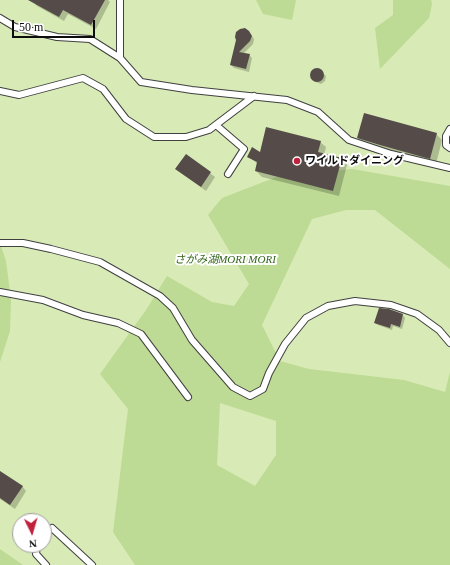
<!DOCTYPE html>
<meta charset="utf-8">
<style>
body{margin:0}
#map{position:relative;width:450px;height:565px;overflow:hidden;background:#fff9ec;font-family:"Times New Roman",serif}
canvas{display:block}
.north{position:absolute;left:12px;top:513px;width:40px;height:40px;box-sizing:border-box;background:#fff;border:1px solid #9e9e9e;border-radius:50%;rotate:175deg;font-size:11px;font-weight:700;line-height:16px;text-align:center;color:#0d0d0d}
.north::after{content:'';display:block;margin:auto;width:14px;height:18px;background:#c0223e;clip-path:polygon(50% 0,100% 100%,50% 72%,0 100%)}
.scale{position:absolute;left:12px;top:20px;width:83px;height:18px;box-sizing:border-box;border:2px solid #0d0d0d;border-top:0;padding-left:5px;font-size:12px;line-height:14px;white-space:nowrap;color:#0d0d0d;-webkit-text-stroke:3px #fff;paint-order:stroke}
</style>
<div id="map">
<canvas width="450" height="565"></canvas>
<div class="north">N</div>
<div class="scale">50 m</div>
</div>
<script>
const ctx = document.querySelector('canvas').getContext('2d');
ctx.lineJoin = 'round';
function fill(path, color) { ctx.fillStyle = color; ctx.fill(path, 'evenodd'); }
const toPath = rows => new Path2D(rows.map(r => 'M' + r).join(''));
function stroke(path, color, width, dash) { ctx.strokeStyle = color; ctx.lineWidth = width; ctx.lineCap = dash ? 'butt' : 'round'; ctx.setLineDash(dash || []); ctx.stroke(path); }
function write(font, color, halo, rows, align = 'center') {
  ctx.font = font + ' "Times New Roman","Noto Sans JP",serif'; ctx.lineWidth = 4; ctx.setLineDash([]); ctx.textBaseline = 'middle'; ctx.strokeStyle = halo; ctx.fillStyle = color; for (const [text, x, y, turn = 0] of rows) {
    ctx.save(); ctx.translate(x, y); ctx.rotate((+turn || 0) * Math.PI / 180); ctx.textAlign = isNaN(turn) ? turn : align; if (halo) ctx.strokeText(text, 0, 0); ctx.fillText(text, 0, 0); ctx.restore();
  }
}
fill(toPath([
 [0,0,450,0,450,565,0,565],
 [20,521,44,521,44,545,20,545]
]), '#d8eab5');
fill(toPath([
 [256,0,296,0,292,20,263,14],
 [393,0,431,0,432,4,429,18,380,69,375,28,393,15],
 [352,169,450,186,450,269,375,210,346,210,312,219,262,325,280,361,309,369,404,380,445,392,450,372,450,565,135,565,113,532,128,409,100,374,146,310,167,276,212,302,234,306,249,284,208,215,222,198,279,176],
 [220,403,276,421,276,455,255,486,217,465],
 [0,243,6,261,11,300,10,331,0,362],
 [0,549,23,565,0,565]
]), '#bddb94');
fill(toPath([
 [33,0,108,0,110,2,96,29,68,14,64,21,37,6,32,1],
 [250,33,254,39,253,44,243,54,249,55,252,58,249,72,234,68,231,65,237,40],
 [317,69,319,69,326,76,325,81,321,84,316,82,312,77,312,72],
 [436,134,442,140,436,164,364,144,358,138],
 [320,142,326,147,324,155,341,159,347,165,339,196,262,177,256,171,258,164,248,156],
 [186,155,215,177,206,191,176,169],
 [380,309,403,315,405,318,402,329,393,326,392,330,378,325,375,323],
 [0,472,22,486,26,491,15,509,0,499]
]), '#0003');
fill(toPath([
 [28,0,105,0,91,25,63,10,59,17],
 [245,28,249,31,252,36,250,41,239,52,250,54,246,69,230,65,236,40,235,37,236,32,240,29],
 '310 75a7 7 0 1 1 14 0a7 7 0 1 1-14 0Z',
 [364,113,437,133,430,159,380,145,357,138],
 [266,127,321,141,318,152,342,158,333,191,255,171,257,162,247,157,252,147,260,152],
 [186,154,211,172,201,187,175,169],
 [379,308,389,309,403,314,400,327,391,324,390,328,374,323],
 [0,471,23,486,10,505,0,498]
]), '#554c49');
const lane = toPath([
 [120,0,120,58],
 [0,18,15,27,57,37,90,39,120,58,141,82,192,90,287,100,318,112,349,140,391,154,450,168],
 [0,91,19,95,83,78,103,89,126,119,154,137,186,137,209,130,254,96],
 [216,125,244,149,228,174],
 [450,129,446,136,446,145,450,148],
 [0,243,23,243,51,249,100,262,160,296,173,308,192,340,233,387,250,396,263,389,269,373,285,344,306,318,328,306,355,301,391,305,417,314,439,330,450,343],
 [0,292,43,300,83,315,118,323,141,334,188,397],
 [44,535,52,528,92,565],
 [37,545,36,554,46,565]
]);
stroke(lane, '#404040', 8);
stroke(lane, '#fff', 6);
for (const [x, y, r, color] of [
 [297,161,4,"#c0223e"]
]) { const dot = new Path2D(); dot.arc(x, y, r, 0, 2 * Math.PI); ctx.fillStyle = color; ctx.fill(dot); stroke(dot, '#fff', 1.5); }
write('bold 11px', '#0d0d0d', '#fff', [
 ["ワイルドダイニング",305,161]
], 'left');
write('italic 11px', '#35661c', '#fff', [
 ["さがみ湖MORI MORI",225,260]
]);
</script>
